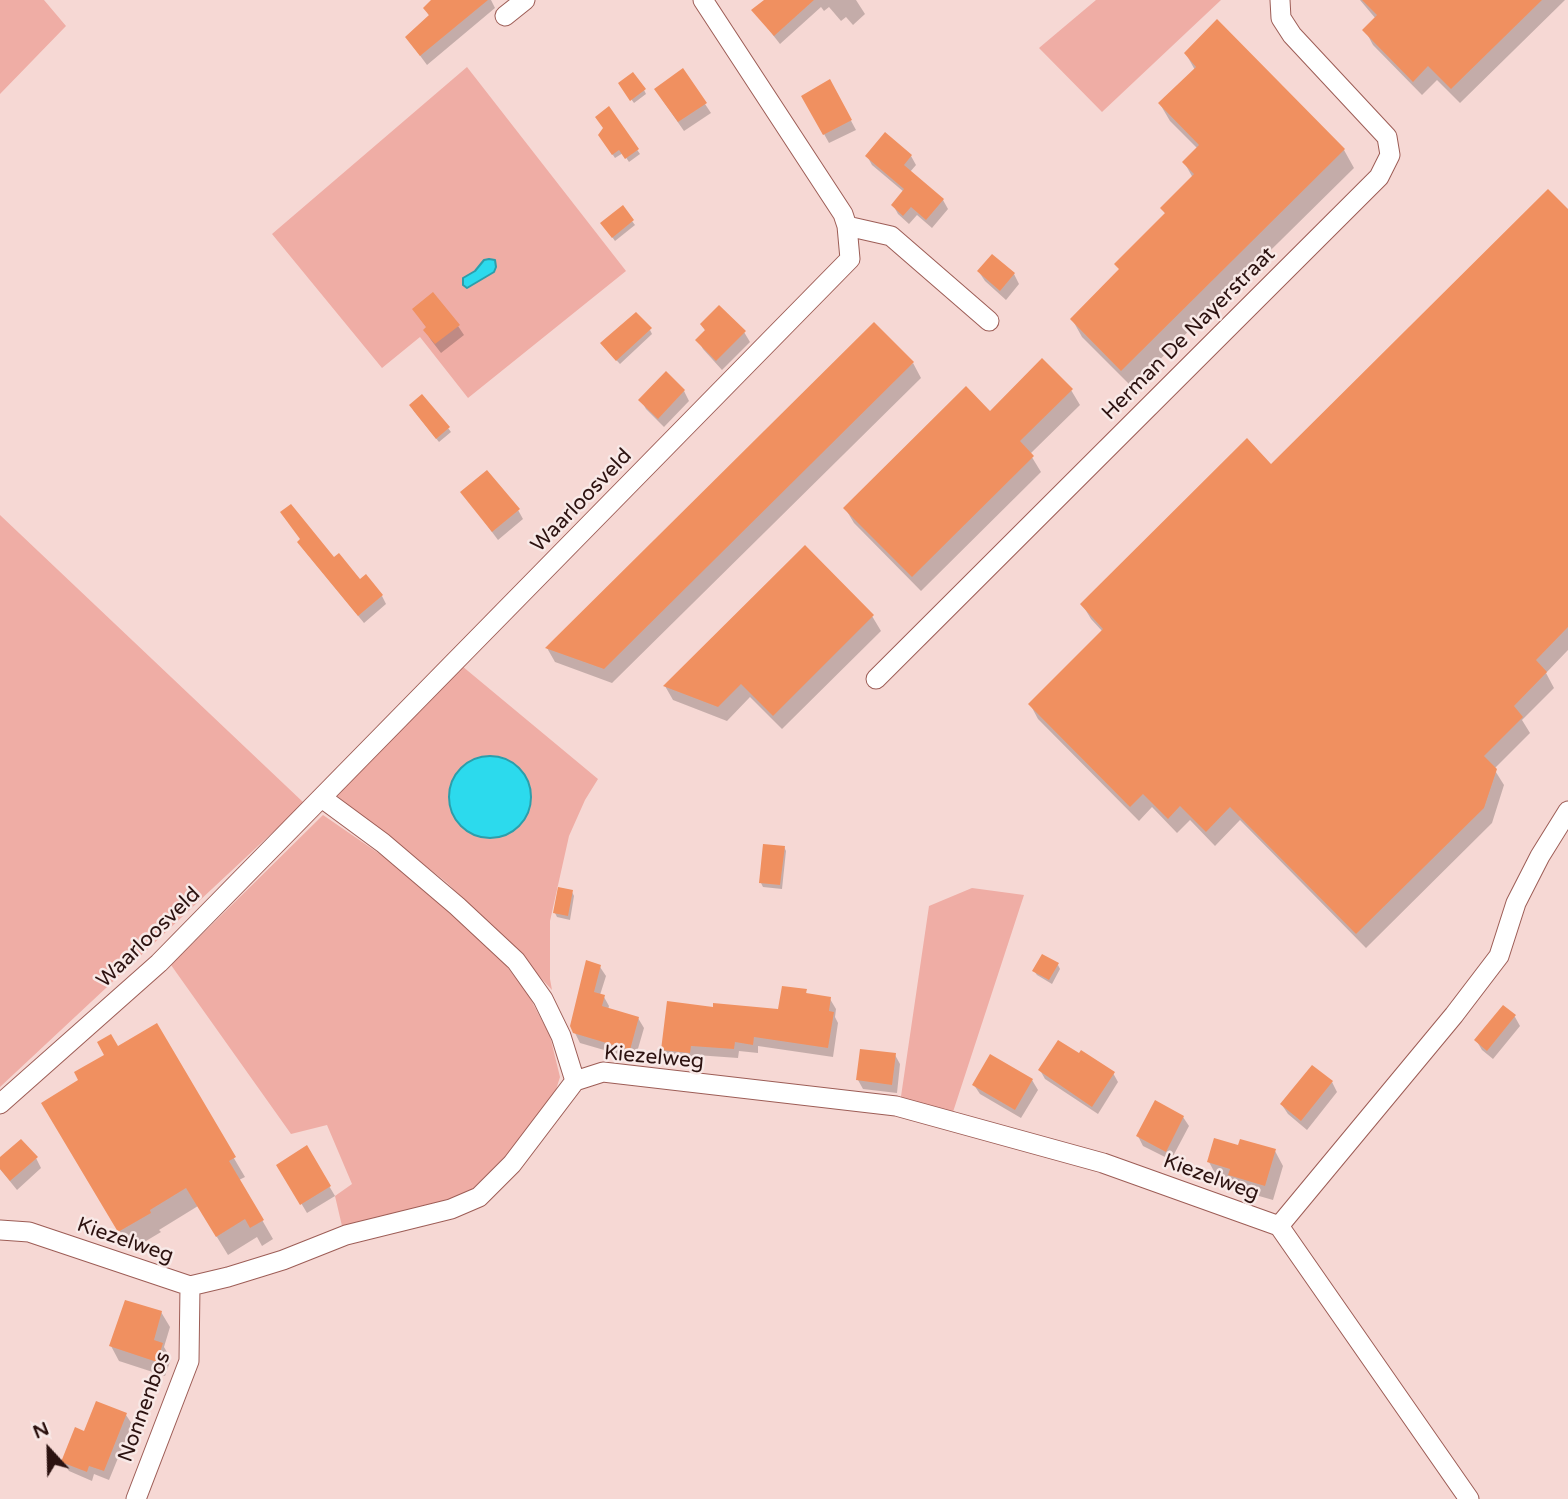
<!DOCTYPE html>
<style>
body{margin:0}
#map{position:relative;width:1568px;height:1499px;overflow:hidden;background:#f6d8d4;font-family:"Varela Round",sans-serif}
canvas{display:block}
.north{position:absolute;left:14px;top:1415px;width:70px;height:70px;-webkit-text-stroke:5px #f8e9e7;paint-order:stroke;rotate:338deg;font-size:19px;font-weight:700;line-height:28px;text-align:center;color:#2c1210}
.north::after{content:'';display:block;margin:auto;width:24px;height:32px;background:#2c1210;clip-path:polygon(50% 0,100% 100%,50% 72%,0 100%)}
</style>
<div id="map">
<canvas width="1568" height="1499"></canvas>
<div class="north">N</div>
</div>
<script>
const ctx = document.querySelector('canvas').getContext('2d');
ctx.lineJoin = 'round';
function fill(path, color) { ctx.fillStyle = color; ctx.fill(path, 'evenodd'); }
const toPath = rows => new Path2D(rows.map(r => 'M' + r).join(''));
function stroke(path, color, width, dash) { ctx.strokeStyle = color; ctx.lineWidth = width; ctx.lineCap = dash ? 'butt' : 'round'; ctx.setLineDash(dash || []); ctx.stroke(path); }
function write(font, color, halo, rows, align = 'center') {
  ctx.font = font + ' "Varela Round",sans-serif'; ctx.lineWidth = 5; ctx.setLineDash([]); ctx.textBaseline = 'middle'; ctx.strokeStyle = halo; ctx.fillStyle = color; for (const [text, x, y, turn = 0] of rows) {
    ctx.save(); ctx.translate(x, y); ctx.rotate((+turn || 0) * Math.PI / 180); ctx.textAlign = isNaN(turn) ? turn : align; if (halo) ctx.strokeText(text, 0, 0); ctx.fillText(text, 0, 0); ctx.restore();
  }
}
fill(toPath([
 [0,0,44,0,66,26,0,94],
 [1096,0,1221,0,1102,112,1039,48],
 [467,67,626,271,468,398,420,337,382,368,272,234],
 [0,515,304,803,0,1087],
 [462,666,598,779,585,800,569,836,550,921,550,979,552,990,495,929,446,882,337,796],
 [323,815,419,881,505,964,529,996,550,1036,560,1077,553,1099,489,1177,461,1197,342,1226,335,1196,352,1184,327,1125,291,1134,171,965],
 [972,888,1024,895,951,1118,899,1110,929,906]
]), '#efada5');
const water = toPath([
 [489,259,495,260,496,267,494,272,467,288,463,285,463,278,475,271,484,260,489,259],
 '449 797a41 41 0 1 1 82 0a41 41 0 1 1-82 0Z'
]);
fill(water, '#2cdaed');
stroke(water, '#2c9eab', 2);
fill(toPath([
 [434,0,491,0,495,8,427,65,407,38,430,17,425,9],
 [766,0,856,0,865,14,853,25,846,17,841,21,829,7,824,11,821,7,780,44,754,11],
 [1360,0,1565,0,1460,103,1437,80,1422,95,1373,45,1365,30,1376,19],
 [1186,54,1344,150,1354,168,1132,387,1082,337,1072,319,1120,271,1166,215,1162,208,1193,178,1184,162,1198,149,1170,121,1160,104,1195,70],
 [830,82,856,130,829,143,803,96],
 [620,84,644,90,646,94,634,103],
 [661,98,705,104,711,113,684,131],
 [609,109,640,154,629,162,623,153,615,158,600,136,605,129],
 [885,135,911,156,916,165,910,172,943,200,948,209,932,228,917,215,909,224,898,214,893,205,904,192,872,165,867,156],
 [622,208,635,225,615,241,605,227],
 [1568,212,1568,650,1546,673,1554,688,1522,720,1530,733,1494,769,1504,785,1492,823,1366,948,1240,820,1215,846,1190,820,1177,833,1152,807,1139,821,1038,719,1030,704,1103,632,1091,619,1082,604,1271,466],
 [979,272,1014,274,1019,284,1006,300,985,281],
 [414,310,458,326,464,335,441,353,431,340,425,330,427,328],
 [702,325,744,332,750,342,722,370,703,349,698,340,706,332],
 [650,330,652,334,620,364,604,347],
 [913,363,921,378,612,683,555,662,547,648],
 [1071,390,1080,405,1030,454,1041,472,921,591,854,523,845,508,990,413],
 [684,391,689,401,664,427,646,409,641,400],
 [413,410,448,428,451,432,439,442],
 [462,492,518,510,523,519,498,540],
 [301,540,334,560,382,596,386,604,364,623,304,550,299,542],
 [872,616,881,631,782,729,750,697,727,721,673,700,665,686],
 [784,847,786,851,782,889,763,887,761,883],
 [572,892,574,896,570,920,557,917,555,913],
 [1058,965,1060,969,1052,984,1037,975,1034,971],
 [600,967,606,976,600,995,604,997,609,1006,608,1010,638,1018,644,1028,635,1059,580,1043,575,1033],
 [805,991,808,995,830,999,836,1009,835,1017,838,1023,833,1057,758,1046,758,1053,739,1051,738,1058,696,1055,695,1062,669,1059,663,1049,714,1009,780,1011],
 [1503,1007,1515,1017,1520,1026,1493,1059,1482,1050,1476,1040],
 [156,1026,245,1177,239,1180,273,1239,262,1246,257,1237,228,1255,198,1206,159,1230,161,1232,131,1250,43,1103,80,1081,118,1049],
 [895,1055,900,1064,897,1093,863,1089,858,1080],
 [991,1057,1032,1080,1038,1090,1021,1118,980,1094,974,1085],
 [1040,1070,1113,1073,1118,1082,1098,1114,1045,1079],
 [1332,1082,1337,1092,1307,1130,1288,1114,1282,1105],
 [1183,1117,1189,1126,1171,1160,1143,1146,1138,1136],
 [306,1147,335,1196,307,1213,279,1166],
 [1239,1147,1275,1151,1283,1166,1273,1200,1238,1190,1233,1182,1217,1177,1209,1162],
 [36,1158,41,1168,17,1190,0,1169,0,1159],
 [161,1312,170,1327,164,1347,171,1359,165,1376,119,1361,111,1346],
 [126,1415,132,1424,109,1480,94,1474,92,1481,69,1471,63,1462,85,1433]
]), '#0003');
fill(toPath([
 [431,0,488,0,420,56,405,37,429,15,423,8],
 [764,0,814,0,774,36,751,10],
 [1362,0,1542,0,1451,89,1428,66,1413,82,1362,30,1377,15],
 [1217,19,1345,149,1121,371,1070,319,1119,269,1114,264,1165,213,1160,208,1194,174,1182,162,1199,145,1158,103,1196,67,1184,53],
 [683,68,707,103,678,122,654,89],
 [633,72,646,89,630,101,618,83],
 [830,79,852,120,823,135,801,96],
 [609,106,639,149,625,159,619,150,612,155,598,135,603,128,595,117],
 [885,132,912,155,904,165,944,199,926,220,911,207,903,216,891,205,904,189,865,156],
 [1548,189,1568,209,1568,627,1536,660,1547,672,1514,706,1523,717,1484,756,1497,769,1484,808,1356,934,1230,807,1206,832,1180,806,1168,819,1143,794,1130,807,1028,704,1103,629,1080,604,1247,438,1271,464],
 [623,205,634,220,612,238,600,223],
 [992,254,1015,273,1000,291,977,271],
 [433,292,460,325,435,344,423,330,426,327,412,309],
 [719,305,746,331,716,361,695,340,705,330,700,324],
 [636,312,652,328,616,361,600,343],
 [874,322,914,362,604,669,545,648],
 [1042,358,1073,389,1020,441,1034,456,912,577,843,508,966,386,990,411],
 [666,371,685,390,658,419,638,400],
 [422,394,450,427,436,439,409,405],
 [487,470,520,509,492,532,460,492],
 [291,504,334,557,339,553,360,579,366,574,383,595,358,616,297,542,300,539,280,512],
 [805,545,874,615,773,716,741,684,718,707,663,686],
 [763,844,785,846,780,885,759,883],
 [558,887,573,890,568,916,553,913],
 [1042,954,1059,963,1049,980,1032,971],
 [586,960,601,965,594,992,605,995,602,1006,639,1017,630,1050,573,1033,570,1026],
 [782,986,807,989,806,993,831,997,829,1011,834,1012,828,1048,754,1037,753,1045,735,1042,734,1049,691,1046,690,1053,661,1050,667,1001,713,1007,713,1003,778,1009],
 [1503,1005,1516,1015,1487,1051,1474,1040],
 [157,1023,236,1157,229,1161,264,1220,250,1228,245,1219,216,1237,186,1188,150,1210,151,1213,118,1232,41,1103,78,1080,74,1072,104,1055,97,1042,111,1034,118,1046],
 [1058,1040,1079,1053,1081,1050,1115,1072,1092,1107,1038,1070],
 [860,1049,896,1053,892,1085,856,1080],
 [990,1054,1033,1079,1015,1110,972,1085],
 [1312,1065,1333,1081,1301,1121,1280,1104],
 [1155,1100,1184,1116,1166,1152,1136,1136],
 [1214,1138,1238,1145,1240,1139,1276,1149,1265,1186,1228,1175,1230,1169,1207,1162],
 [21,1139,38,1157,10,1181,0,1169,0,1157],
 [307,1145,331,1186,300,1205,276,1165],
 [125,1300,162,1311,154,1340,163,1343,157,1362,109,1346],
 [96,1401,127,1413,104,1471,89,1466,87,1472,61,1462,75,1427,84,1431]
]), '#f09060');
const street = toPath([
 [505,16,525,0],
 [847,226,891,236,989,321],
 [876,679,1379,177,1390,155,1387,137,1292,35,1281,18,1280,0],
 [322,798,383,843,457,906,516,961,543,999,561,1036,575,1081],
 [0,1104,159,963,850,259,847,226,843,214,703,0],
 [1279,1226,1454,1015,1499,956,1516,903,1540,856,1568,811],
 [0,1230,29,1232,190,1286,228,1277,283,1260,346,1235,451,1209,479,1197,512,1164,575,1081,603,1072,896,1106,1103,1163,1279,1226,1469,1499],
 [136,1499,189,1361,190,1286]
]);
stroke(street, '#9d5d56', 21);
stroke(street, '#fff', 19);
write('21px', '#2c1210', '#f8e9e7', [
 ["Herman De Nayerstraat",1189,334,-45],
 ["Waarloosveld",582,501,-46],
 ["Waarloosveld",149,938,-44],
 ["Kiezelweg",654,1058,5],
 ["Kiezelweg",1211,1178,20],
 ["Kiezelweg",125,1241,19],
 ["Nonnenbos",145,1407,-70]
]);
</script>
